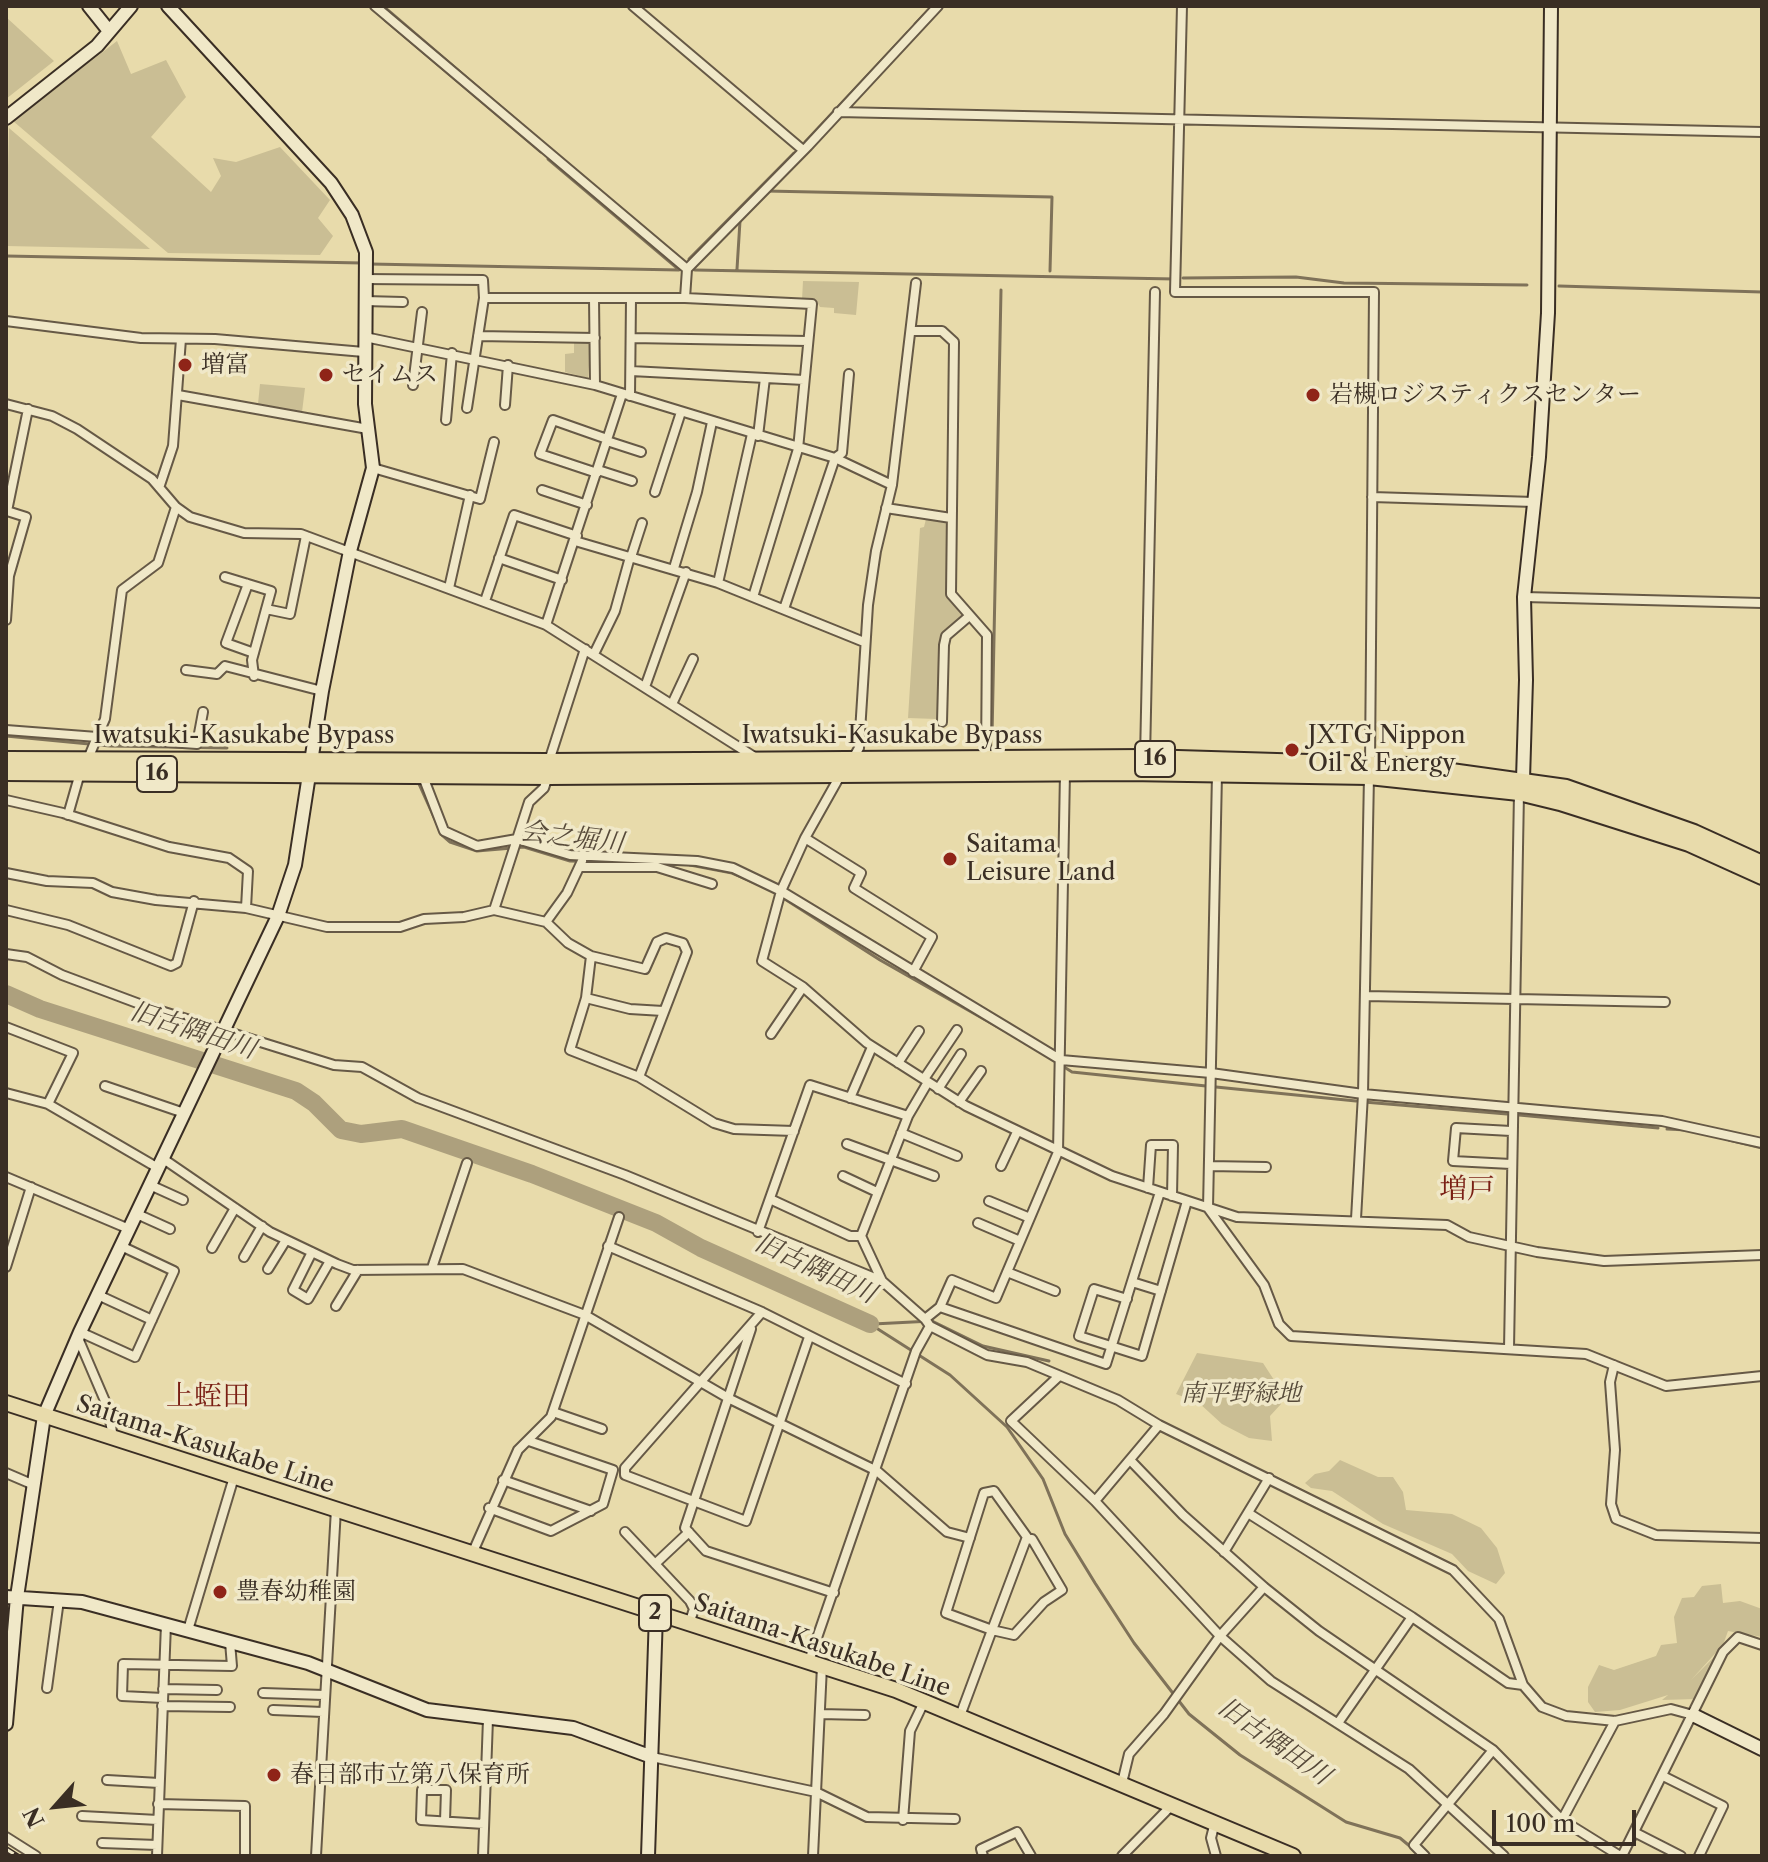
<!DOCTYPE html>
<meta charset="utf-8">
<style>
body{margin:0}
#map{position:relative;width:1768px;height:1862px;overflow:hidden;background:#e8dbab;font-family:"Libre Caslon Text",serif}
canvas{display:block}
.frame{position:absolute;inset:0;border:8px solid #3a2e24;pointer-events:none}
.north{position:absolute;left:16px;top:1766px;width:80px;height:80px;-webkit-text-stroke:6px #f0e8c8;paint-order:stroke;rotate:243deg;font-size:22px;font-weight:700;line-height:32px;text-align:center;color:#3a2e24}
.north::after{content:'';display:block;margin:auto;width:28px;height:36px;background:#3a2e24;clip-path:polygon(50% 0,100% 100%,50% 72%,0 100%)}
.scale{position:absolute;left:1492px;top:1810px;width:144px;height:36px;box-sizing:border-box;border:4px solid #3a2e24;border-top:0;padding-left:10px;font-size:24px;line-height:28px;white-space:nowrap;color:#3a2e24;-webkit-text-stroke:6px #f0e8c8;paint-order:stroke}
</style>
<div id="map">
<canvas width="1768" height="1862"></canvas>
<div class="frame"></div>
<div class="north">N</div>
<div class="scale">100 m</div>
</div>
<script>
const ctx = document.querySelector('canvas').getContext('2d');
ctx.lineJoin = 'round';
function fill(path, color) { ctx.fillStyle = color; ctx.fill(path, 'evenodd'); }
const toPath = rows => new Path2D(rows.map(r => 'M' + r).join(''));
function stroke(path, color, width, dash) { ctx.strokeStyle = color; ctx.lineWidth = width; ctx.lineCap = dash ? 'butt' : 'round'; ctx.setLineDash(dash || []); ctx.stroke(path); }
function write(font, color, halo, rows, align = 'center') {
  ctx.font = font + ' "Libre Caslon Text","Noto Serif JP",serif'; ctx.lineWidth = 7; ctx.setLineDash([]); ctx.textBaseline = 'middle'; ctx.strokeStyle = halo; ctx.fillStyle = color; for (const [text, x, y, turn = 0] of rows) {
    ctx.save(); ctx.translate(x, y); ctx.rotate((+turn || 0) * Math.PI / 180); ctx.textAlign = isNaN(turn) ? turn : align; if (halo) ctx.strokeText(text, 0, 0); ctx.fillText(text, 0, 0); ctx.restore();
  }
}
fill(toPath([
 [6,17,54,61,6,99],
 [117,41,131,74,166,60,186,97,151,137,211,192,221,176,213,158,236,162,280,147,330,200,318,218,333,236,320,255,168,253,13,121],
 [9,128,150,249,6,246],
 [803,281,859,282,856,315,834,313,834,308,820,307,816,300,802,300],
 [574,341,591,342,588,378,565,372,565,354,574,353],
 [260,384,305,388,302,412,258,404],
 [926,519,942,519,946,523,946,596,963,617,944,634,940,716,936,719,908,718,920,528,924,527],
 [1197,1353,1263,1363,1276,1383,1281,1404,1270,1416,1272,1441,1249,1438,1222,1424,1199,1403,1176,1394],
 [1340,1460,1378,1477,1393,1477,1403,1492,1406,1510,1452,1514,1481,1528,1497,1548,1505,1573,1496,1584,1468,1571,1452,1554,1383,1524,1332,1491,1311,1488,1305,1483,1315,1474,1329,1471],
 [1721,1584,1723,1603,1740,1601,1762,1609,1762,1637,1728,1631,1723,1645,1691,1680,1719,1652,1696,1699,1662,1700,1668,1695,1620,1710,1595,1712,1588,1702,1588,1687,1599,1665,1614,1670,1656,1656,1661,1645,1677,1643,1674,1617,1682,1598,1694,1597,1702,1586]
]), '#cabe94');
stroke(toPath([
 [383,6,543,143],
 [385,20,541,152],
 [915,24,932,6],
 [805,142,908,32],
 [548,159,677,268],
 [766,191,1052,197,1050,271],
 [6,256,362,263],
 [689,259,794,153],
 [370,264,679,270],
 [737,269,740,221],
 [695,270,1175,279],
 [1183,278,1296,277,1344,283,1527,285],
 [1559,286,1762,292],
 [6,736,110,746,227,748],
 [992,737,1001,290],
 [419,784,442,835,450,842,477,851,524,847,570,861,651,863],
 [690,865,732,873,767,888],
 [780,896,880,960,1003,1030],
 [1061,1065,1072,1072,1206,1086],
 [1216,1087,1356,1101],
 [1364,1102,1507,1114],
 [1519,1115,1658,1128],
 [1667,1129,1687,1130],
 [1729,1140,1762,1148],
 [870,1324,950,1375,1007,1427,1043,1479,1065,1534,1095,1583,1134,1643,1189,1714,1240,1755,1346,1822,1400,1838,1412,1848],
 [873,1324,932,1321,983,1346,1049,1361]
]), '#7f7259', 3);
stroke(toPath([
 [6,994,40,1009,296,1091,314,1103,341,1130,361,1134,402,1129,532,1174,656,1223,701,1248,870,1324]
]), '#ada07d', 18);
const street = toPath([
 [375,6,687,269],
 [633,6,803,150],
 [1182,6,1175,292,1374,292,1370,764],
 [838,112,1762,132],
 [365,279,483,280,484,298,467,408],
 [484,298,685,298,812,304,798,449,753,597],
 [594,298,595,385],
 [685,298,687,269,808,146,938,6],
 [365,301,403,302],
 [6,321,141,338,215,339,364,352],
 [911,331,942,331,954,342,951,594,987,635,986,760],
 [478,336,595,338],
 [365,337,595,385,835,458,892,485],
 [631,338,808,341],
 [631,371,804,380],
 [413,385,422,312],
 [178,395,368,429],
 [630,396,631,299],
 [6,404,52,416,77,429,152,479,176,507,190,517,244,533,301,534,546,625,756,758],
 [505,405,508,365],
 [446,420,452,353],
 [758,436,765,378],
 [607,441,641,452],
 [373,468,480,499,494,442],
 [598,470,632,481],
 [597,473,540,454,553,420,607,439],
 [160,485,173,446,181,339],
 [542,490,587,505],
 [655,492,681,412],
 [1372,497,1534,502],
 [886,508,951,518],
 [575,541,718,583,864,642],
 [631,557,642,523],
 [499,558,562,580],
 [674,568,697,492,712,422],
 [225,577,271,591,252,660,254,676],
 [718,583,752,434],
 [248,584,226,643,254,653],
 [449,588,470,495],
 [1524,597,1762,603],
 [485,601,514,515,577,536],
 [266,609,290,614,306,536],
 [784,609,835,458,842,453,849,374],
 [6,620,9,576,26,517,7,511,28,409],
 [546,625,622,394],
 [594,654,615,611,630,557],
 [186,670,217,674,225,666,322,691],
 [645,687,686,572],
 [672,704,693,659],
 [942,722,944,645,946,636,967,618],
 [6,730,97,737,105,719,122,590,158,563,176,507],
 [1145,758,1155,292],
 [88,759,97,737,197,744,203,712],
 [852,760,859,748,868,605,876,551,892,485,916,283],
 [549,761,585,649],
 [422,774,444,831,477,846,517,839,570,855,697,861,733,868,781,891,1061,1060,1211,1073,1363,1094,1662,1121,1762,1143],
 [841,774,805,838,781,891,762,961,803,987,867,1043,966,1106,1112,1176,1237,1217,1447,1225,1469,1237,1537,1252,1604,1261,1762,1255],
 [1217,774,1208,1208,1264,1285,1279,1324,1291,1336,1586,1354,1666,1386,1762,1376],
 [6,800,63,813,169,847,229,858,248,871,246,908],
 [68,815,80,773],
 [805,838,861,873,854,888,932,937,913,972],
 [581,867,657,867,712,884],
 [6,873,47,881,93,883,112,892,156,900,246,908,327,927,400,927,424,919,464,917,494,910,546,922,568,943,591,956,645,969,657,942,666,938,683,943,687,952,639,1077],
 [6,910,68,925,171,966,177,963,194,901],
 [494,910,529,802,544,788,548,776],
 [546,922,567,893,582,861],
 [6,954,27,957,62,975,145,1006,334,1065,362,1067,418,1098,625,1175,882,1281],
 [591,956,586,998,570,1050,639,1077,714,1123,734,1129,794,1131],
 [1366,996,1665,1002],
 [586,998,630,1009,663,1011],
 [6,1027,73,1053,48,1104],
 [771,1034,803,987],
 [898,1063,919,1031],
 [924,1079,957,1030],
 [105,1086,184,1113],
 [938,1089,961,1054],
 [6,1093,48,1104,158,1168],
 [850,1098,872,1047],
 [959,1102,981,1071],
 [901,1133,957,1156],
 [847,1144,934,1176],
 [162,1158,270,1232,337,1264,353,1270,463,1269,585,1315,730,1399,877,1471,947,1532,970,1538],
 [1511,1164,1453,1161,1456,1128,1511,1131],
 [1001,1166,1017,1132],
 [1209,1166,1266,1167],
 [843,1176,877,1192],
 [6,1177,129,1229],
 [150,1185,183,1200],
 [1148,1188,1151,1145,1173,1145,1172,1196],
 [770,1199,850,1236,861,1236],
 [989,1201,1030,1218],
 [137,1214,170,1229],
 [1356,1219,1363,1094,1369,776],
 [978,1223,1020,1241],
 [758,1232,810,1085,908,1116],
 [608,1246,762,1312,906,1384],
 [212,1248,235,1208],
 [312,1252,293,1290,308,1299,330,1261],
 [244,1257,262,1226],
 [6,1267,31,1187],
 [432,1268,467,1163],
 [268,1269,286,1240],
 [1007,1272,1055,1291],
 [1132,1282,1161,1291],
 [98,1295,152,1320],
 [1127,1299,1094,1289,1079,1336,1142,1356,1187,1201],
 [336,1306,358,1270],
 [940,1307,1106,1364,1160,1192],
 [762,1312,625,1468,625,1475,746,1521,809,1337],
 [925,1319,882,1281,861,1236,908,1116,928,1082],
 [930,1326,987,1355,1027,1362,1118,1400,1159,1425,1453,1570,1499,1619,1523,1685,1542,1707,1566,1716,1615,1721,1671,1709,1693,1715],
 [751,1329,685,1528,706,1551,834,1593],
 [80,1332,135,1357,174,1271,121,1246],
 [78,1338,108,1408,113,1438],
 [1509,1348,1519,793],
 [1614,1365,1610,1382,1615,1450,1611,1504,1616,1519,1656,1535,1762,1538],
 [1058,1377,1011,1421,1095,1501,1220,1636,1271,1681,1409,1769,1504,1856],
 [553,1412,602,1429],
 [1131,1461,1183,1515,1264,1587,1319,1631,1493,1750,1562,1820,1620,1856],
 [6,1473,34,1485],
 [503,1480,591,1511],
 [1095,1501,1159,1425],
 [489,1508,551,1531,603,1504,613,1470,529,1441],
 [1248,1513,1412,1617,1508,1683,1523,1685],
 [625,1532,690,1601,694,1609,689,1624],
 [1224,1552,1269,1478],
 [472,1554,518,1450,551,1417,619,1217],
 [655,1564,689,1532],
 [188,1630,234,1477],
 [809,1661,916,1351,930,1326,925,1319,940,1307,952,1280,996,1298,1058,1152,1065,772],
 [47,1688,59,1600],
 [163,1689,217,1690],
 [263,1693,324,1695],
 [163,1698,122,1696,123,1664,232,1666,230,1642],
 [162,1706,230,1707],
 [273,1710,323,1712],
 [820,1714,865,1715],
 [960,1716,992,1630,1027,1537,994,1491,984,1493,946,1613,992,1630,1014,1635,1044,1602,1062,1590,1032,1539,1026,1540],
 [1338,1723,1412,1617],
 [652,1757,816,1792,867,1817,955,1819],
 [1663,1776,1723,1806,1699,1856],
 [107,1780,159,1783],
 [1122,1783,1129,1754,1164,1714,1220,1636,1264,1587],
 [158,1804,245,1806,245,1856],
 [82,1816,158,1820],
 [903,1820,910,1731,924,1702],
 [1562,1820,1615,1721],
 [445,1821,446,1790,422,1790,421,1820,484,1824],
 [1215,1822,1211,1838,1216,1856],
 [1634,1832,1681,1856],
 [6,1837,36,1856],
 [102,1843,157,1845],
 [157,1856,166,1624],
 [316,1856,336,1509],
 [483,1856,488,1719],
 [813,1856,822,1666],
 [983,1856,981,1849,1017,1832,1031,1856],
 [1122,1856,1173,1804],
 [1425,1856,1414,1845,1493,1750],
 [1622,1856,1723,1652,1738,1637,1762,1645]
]);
const secondary = toPath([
 [89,6,109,31],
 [6,118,97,46,131,6],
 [1520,789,1523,779,1526,680,1524,597,1539,457,1548,313,1551,6],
 [6,1597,82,1602,308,1663,427,1710,573,1728,652,1757],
 [1693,1715,1762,1749],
 [6,1724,17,1597,44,1416,80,1332,278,916,295,865,322,691,350,551,373,468,365,404,366,252,352,215,331,183,168,6],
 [648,1856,656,1614]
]);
const primary = toPath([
 [6,1403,896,1690,1293,1856]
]);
const highway = toPath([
 [6,760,548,762,1145,758,1408,766,1566,788,1694,833,1762,864],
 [6,772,548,776,1128,772,1369,776,1519,792,1560,802,1689,843,1762,876]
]);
stroke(street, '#665946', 12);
stroke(secondary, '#3a2e24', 16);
stroke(primary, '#3a2e24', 18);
stroke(highway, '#3a2e24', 20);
stroke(street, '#f0e8c8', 8);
stroke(secondary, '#f0e8c8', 12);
stroke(primary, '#e8dbab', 14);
stroke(highway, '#e8dbab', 16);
const rail = toPath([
 [6,1849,17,1856]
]);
stroke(rail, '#3a2e24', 6);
stroke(rail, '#f0e8c8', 3, [9]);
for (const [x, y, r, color] of [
 [185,365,8,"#8f2418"],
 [326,375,8,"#8f2418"],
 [1313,395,8,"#8f2418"],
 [1292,750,8,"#8f2418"],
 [950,859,8,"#8f2418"],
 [220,1592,8,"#8f2418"],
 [274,1775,8,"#8f2418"]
]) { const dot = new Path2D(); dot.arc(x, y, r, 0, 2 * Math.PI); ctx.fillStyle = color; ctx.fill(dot); stroke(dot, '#f0e8c8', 3); }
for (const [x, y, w] of [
 [1155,759,40],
 [157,774,40],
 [655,1613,32]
]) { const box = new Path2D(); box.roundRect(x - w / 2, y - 18, w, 36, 6); ctx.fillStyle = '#f0e8c8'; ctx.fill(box); stroke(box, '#3a2e24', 2); }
write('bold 22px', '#3a2e24', null, [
 ["16",1155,759],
 ["16",157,774],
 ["2",655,1613]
]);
write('24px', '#3a2e24', '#f0e8c8', [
 ["増富",201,365],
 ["セイムス",342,375],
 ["岩槻ロジスティクスセンター",1329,395],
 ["JXTG Nippon",1308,736],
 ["Oil & Energy",1308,764],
 ["Saitama",966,845],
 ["Leisure Land",966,873],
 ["豊春幼稚園",236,1592],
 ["春日部市立第八保育所",290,1775]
], 'left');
write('24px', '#3a2e24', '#f0e8c8', [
 ["Iwatsuki-Kasukabe Bypass",244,736],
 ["Iwatsuki-Kasukabe Bypass",892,736],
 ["Saitama-Kasukabe Line",205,1445,18],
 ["Saitama-Kasukabe Line",822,1646,19]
]);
write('italic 24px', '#574b3a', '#f0e8c8', [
 ["南平野緑地",1241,1394]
]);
write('italic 26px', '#574a3a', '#f0e8c8', [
 ["会之堀川",572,838,7],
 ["旧古隅田川",193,1031,18],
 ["旧古隅田川",815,1269,25],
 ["旧古隅田川",1274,1742,35]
]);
write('28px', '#7a1f14', '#f0e8c8', [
 ["増戸",1467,1190],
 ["上蛭田",208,1397]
]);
</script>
